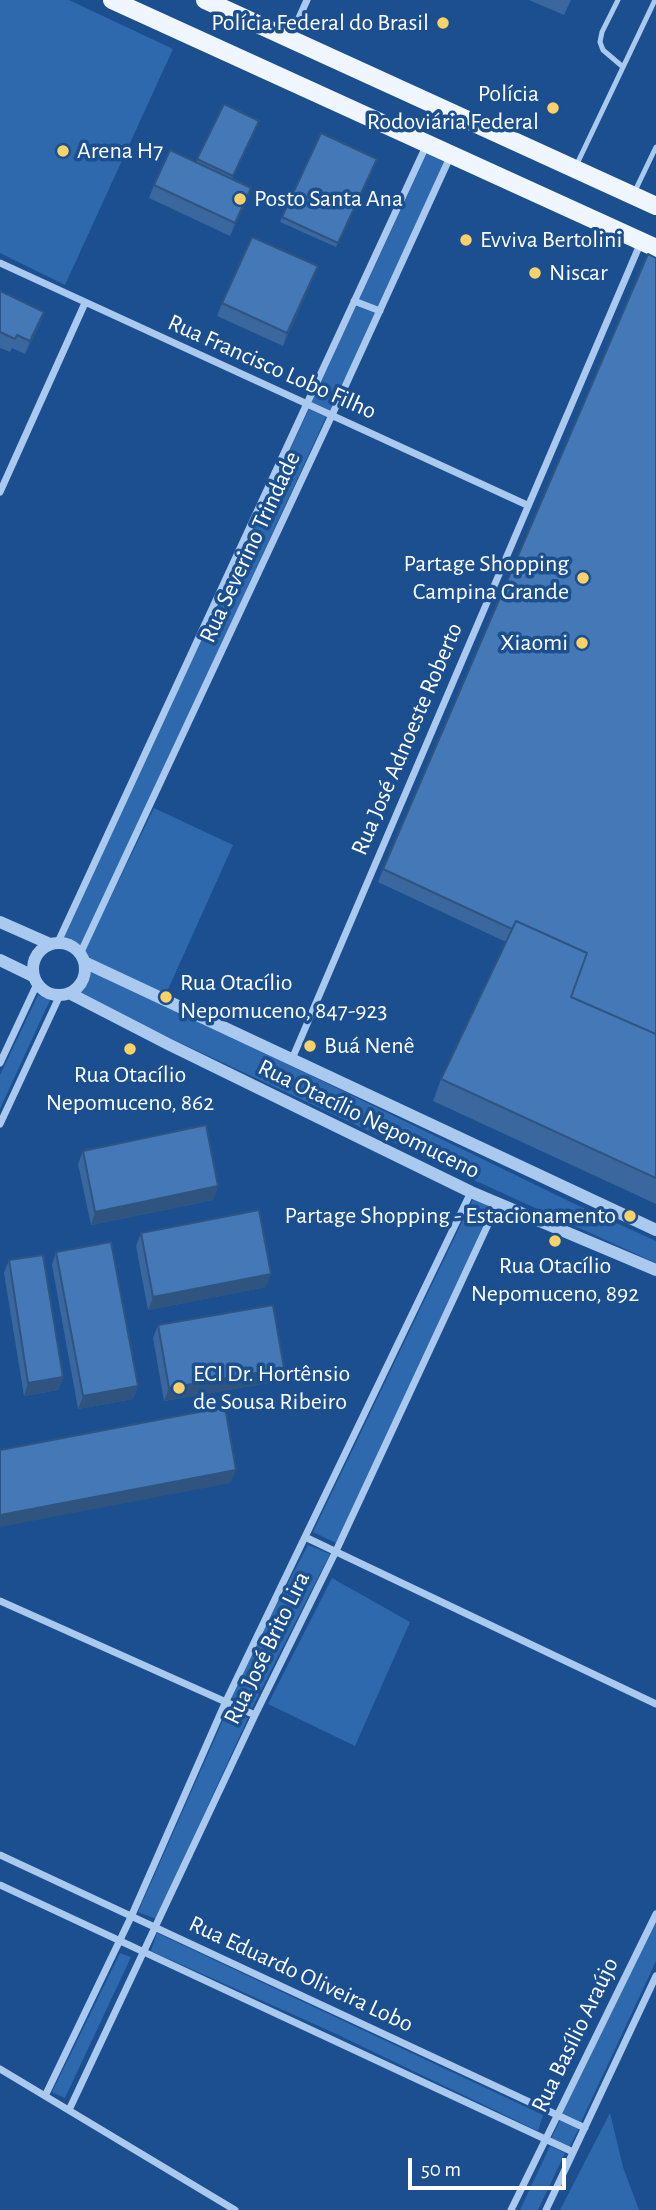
<!DOCTYPE html>
<meta charset="utf-8">
<style>
body{margin:0}
#map{position:relative;width:656px;height:2210px;overflow:hidden;background:#1b4f8f;font-family:"Alegreya Sans",sans-serif}
canvas{display:block}
.scale{position:absolute;left:408px;top:2158px;width:158px;height:32px;box-sizing:border-box;border:4px solid #fff;border-top:0;padding-left:9px;font-size:21px;line-height:24px;white-space:nowrap;color:#fff;-webkit-text-stroke:5px #1b4f8f;paint-order:stroke}
</style>
<div id="map">
<canvas width="656" height="2210"></canvas>
<div class="scale">50 m</div>
</div>
<script>
const ctx = document.querySelector('canvas').getContext('2d');
ctx.lineJoin = 'round';
function fill(path, color) { ctx.fillStyle = color; ctx.fill(path, 'evenodd'); }
const toPath = rows => new Path2D(rows.map(r => 'M' + r).join(''));
function stroke(path, color, width, dash) { ctx.strokeStyle = color; ctx.lineWidth = width; ctx.lineCap = dash ? 'butt' : 'round'; ctx.setLineDash(dash || []); ctx.stroke(path); }
function write(font, color, halo, rows, align = 'center') {
  ctx.font = font + ' "Alegreya Sans",sans-serif'; ctx.lineWidth = 7; ctx.setLineDash([]); ctx.textBaseline = 'middle'; ctx.strokeStyle = halo; ctx.fillStyle = color; for (const [text, x, y, turn = 0] of rows) {
    ctx.save(); ctx.translate(x, y); ctx.rotate((+turn || 0) * Math.PI / 180); ctx.textAlign = isNaN(turn) ? turn : align; if (halo) ctx.strokeText(text, 0, 0); ctx.fillText(text, 0, 0); ctx.restore();
  }
}
fill(toPath([
 [0,0,69,0,173,49,65,285,0,253],
 [428,151,447,157,377,308,359,300],
 [356,306,375,313,330,411,311,403],
 [309,409,326,417,80,951,68,942,61,941],
 [154,808,233,845,166,994,86,960,83,954],
 [88,967,581,1207,656,1241,656,1263,465,1176,76,994,84,982],
 [38,995,50,1000,0,1109,0,1075],
 [475,1195,495,1204,336,1543,313,1532],
 [308,1545,330,1554,252,1708,229,1696],
 [332,1578,410,1622,355,1746,268,1704],
 [228,1709,248,1718,156,1919,138,1912],
 [656,1921,656,1961,581,2122,562,2113],
 [157,1933,543,2115,538,2131,332,2032,151,1951],
 [120,1953,131,1957,65,2098,52,2092],
 [610,2113,623,2167,639,2210,560,2210],
 [561,2118,579,2128,569,2148,551,2139],
 [550,2146,565,2153,538,2210,520,2210]
]), '#2e69ad');
stroke(toPath([
 [618,0,602,32,600,42,603,50,623,67],
 [576,166,655,0],
 [634,193,656,147]
]), '#a9c9ee', 5);
stroke(toPath([
 [290,38,307,0],
 [0,263,527,505],
 [354,301,380,311],
 [0,492,85,303],
 [58,942,427,144],
 [80,954,332,415,451,155],
 [292,1059,641,242],
 [0,1063,37,984],
 [0,1124,60,995],
 [305,1537,656,1704],
 [0,1601,255,1715],
 [0,1855,585,2128],
 [0,1885,573,2152],
 [0,2069,235,2210],
 [45,2096,131,1917,226,1701,471,1192],
 [69,2110,255,1715,336,1551,498,1203],
 [511,2210,656,1914],
 [546,2210,656,1976]
]), '#a9c9ee', 7);
stroke(toPath([
 [0,922,50,944],
 '33 969a26 26 0 1 1 52 0a26 26 0 1 1-52 0Z',
 [0,960,33,976],
 [84,962,656,1230],
 [69,993,168,1044,471,1192,656,1270]
]), '#a9c9ee', 12);
stroke(toPath([
 [112,0,656,248],
 [205,0,656,206]
]), '#f0f6ff', 18);
fill(toPath([
 [529,0,571,0,564,15],
 [224,104,258,125,232,179,247,201,230,236,149,198,154,185,196,163],
 [377,159,336,247,280,222,282,217],
 [656,258,656,1204,433,1101,441,1079,506,942,378,882,383,869],
 [313,279,283,346,217,316,222,303],
 [0,291,44,312,39,326,25,354,12,348,10,352,0,348],
 [83,1151,218,1186,213,1200,91,1225,78,1164],
 [141,1233,266,1287,148,1310,136,1246],
 [56,1252,138,1386,133,1399,78,1409,52,1265],
 [9,1260,63,1377,58,1390,24,1396,4,1273],
 [158,1325,284,1368,280,1381,164,1401,153,1338]
]), '#3a679d');
fill(toPath([
 [251,188,247,201,230,236,235,223],
 [318,266,313,279,283,346,287,333],
 [44,312,39,326,25,354,30,341],
 [218,1186,213,1200,91,1225,95,1212],
 [271,1274,266,1287,148,1310,153,1297],
 [284,1368,280,1381,164,1401,169,1388],
 [63,1377,58,1390,24,1396,28,1383],
 [138,1386,133,1399,78,1409,83,1396],
 [236,1470,231,1483,0,1527,0,1515]
]), '#305480');
const building = toPath([
 [224,104,259,121,233,176,197,159,224,104],
 [321,133,377,159,338,243,282,217,321,133],
 [170,150,251,188,235,223,154,185,170,150],
 [252,237,318,266,287,333,222,303,252,237],
 [648,254,656,258,656,1034,571,997,587,953,516,921,512,929,383,869,648,254],
 [0,291,44,312,30,341,17,335,15,339,0,332,0,291],
 [516,921,587,953,571,997,656,1034,656,1178,441,1079,516,921],
 [206,1125,218,1186,95,1212,83,1151,206,1125],
 [259,1210,271,1274,153,1297,141,1233,259,1210],
 [111,1242,138,1386,83,1396,56,1252,111,1242],
 [43,1255,63,1377,28,1383,9,1260,43,1255],
 [273,1305,284,1368,169,1388,158,1325,273,1305],
 [225,1407,236,1470,0,1515,0,1450,225,1407]
]);
fill(building, '#4478b7');
stroke(building, '#305480', 2);
for (const [x, y, r, color] of [
 [443,23,7,"#ffd166"],
 [553,108,7,"#ffd166"],
 [63,151,7,"#ffd166"],
 [240,199,7,"#ffd166"],
 [466,240,7,"#ffd166"],
 [535,273,7,"#ffd166"],
 [583,578,7,"#ffd166"],
 [582,643,7,"#ffd166"],
 [166,997,7,"#ffd166"],
 [310,1046,7,"#ffd166"],
 [130,1049,7,"#ffd166"],
 [630,1216,7,"#ffd166"],
 [555,1241,7,"#ffd166"],
 [179,1388,7,"#ffd166"]
]) { const dot = new Path2D(); dot.arc(x, y, r, 0, 2 * Math.PI); ctx.fillStyle = color; ctx.fill(dot); stroke(dot, '#1b4f8f', 2.5); }
write('24px', '#fff', '#1b4f8f', [
 ["Polícia Federal do Brasil",429,23,"right"],
 ["Polícia",539,94,"right"],
 ["Rodoviária Federal",539,122,"right"],
 ["Arena H7",77,151],
 ["Posto Santa Ana",254,199],
 ["Evviva Bertolini",480,240],
 ["Niscar",549,273],
 ["Partage Shopping",569,564,"right"],
 ["Campina Grande",569,592,"right"],
 ["Xiaomi",568,643,"right"],
 ["Rua Otacílio",180,983],
 ["Nepomuceno, 847-923",180,1011],
 ["Buá Nenê",324,1046],
 ["Rua Otacílio",130,1075,"center"],
 ["Nepomuceno, 862",130,1103,"center"],
 ["Partage Shopping - Estacionamento",616,1216,"right"],
 ["Rua Otacílio",555,1266,"center"],
 ["Nepomuceno, 892",555,1294,"center"],
 ["ECI Dr. Hortênsio",193,1374],
 ["de Sousa Ribeiro",193,1402]
], 'left');
write('24px', '#fff', '#1b4f8f', [
 ["Rua Francisco Lobo Filho",272,367,24],
 ["Rua Severino Trindade",250,547,-65],
 ["Rua José Adnoeste Roberto",407,739,-67],
 ["Rua Otacílio Nepomuceno",369,1119,26],
 ["Rua José Brito Lira",267,1648,-64],
 ["Rua Eduardo Oliveira Lobo",301,1974,25],
 ["Rua Basílio Araújo",575,2035,-64]
]);
</script>
